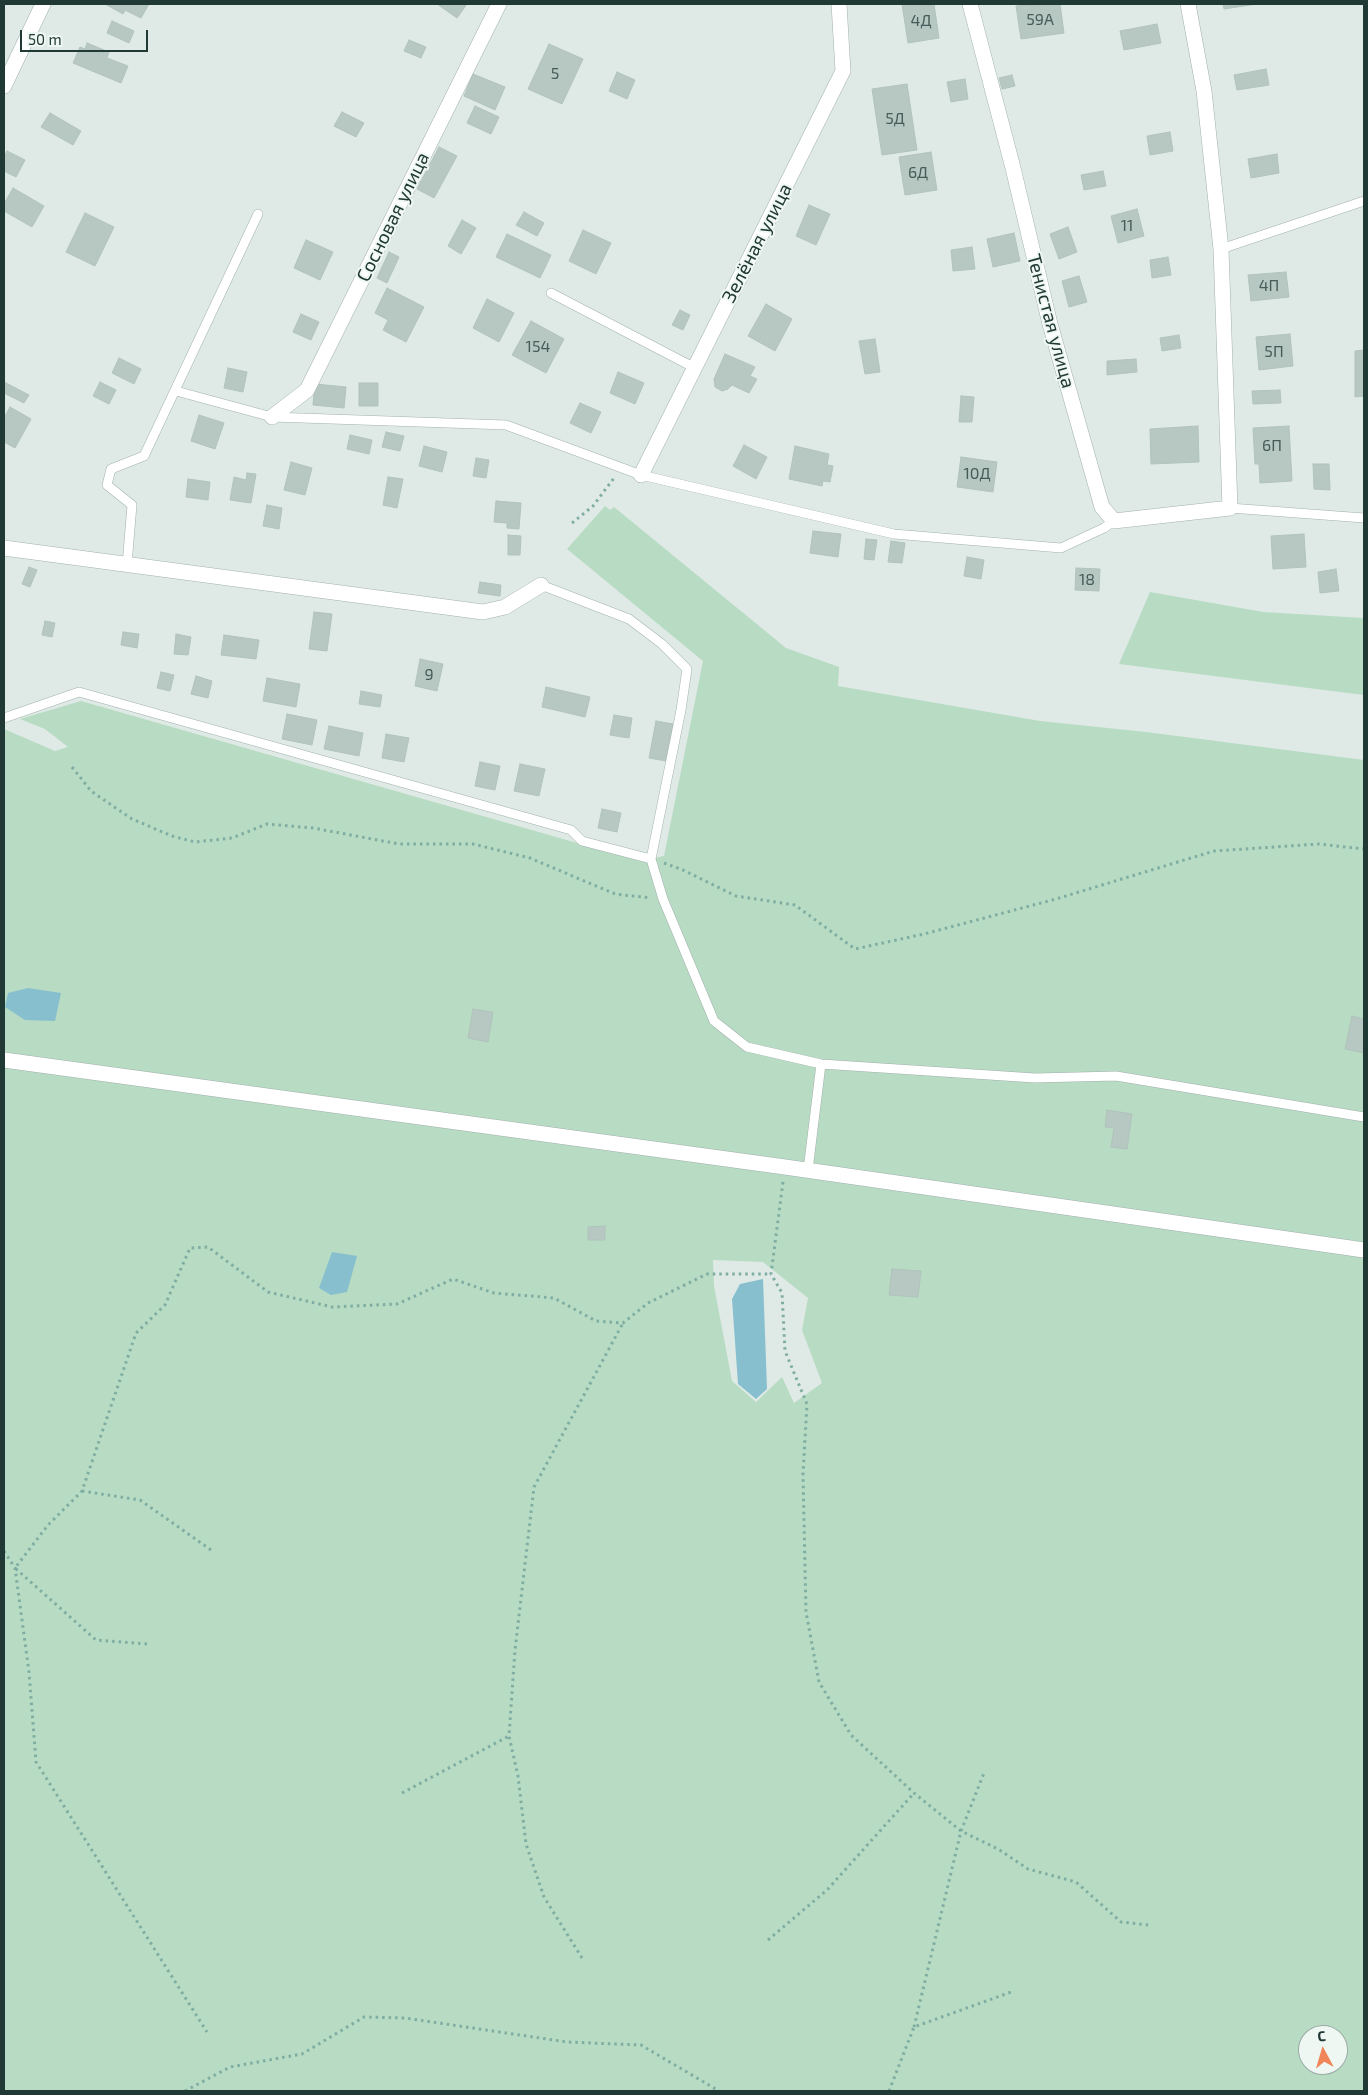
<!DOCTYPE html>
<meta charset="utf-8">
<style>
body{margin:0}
#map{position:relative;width:1368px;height:2095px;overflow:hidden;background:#dfeae6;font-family:"Exo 2",sans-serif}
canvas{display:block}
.frame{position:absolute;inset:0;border:5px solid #203934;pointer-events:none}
.north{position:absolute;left:1298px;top:2025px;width:50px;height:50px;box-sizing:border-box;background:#eff7f3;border:1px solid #9caba7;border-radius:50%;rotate:354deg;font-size:14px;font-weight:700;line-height:20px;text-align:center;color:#203934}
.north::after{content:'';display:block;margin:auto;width:18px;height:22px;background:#f08557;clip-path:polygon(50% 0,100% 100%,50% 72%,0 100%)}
.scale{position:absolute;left:20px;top:30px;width:128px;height:22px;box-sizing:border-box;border:2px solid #203934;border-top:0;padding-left:6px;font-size:15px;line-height:18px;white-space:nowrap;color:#203934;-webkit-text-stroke:4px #eff7f3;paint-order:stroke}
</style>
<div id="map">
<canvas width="1368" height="2095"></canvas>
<div class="frame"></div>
<div class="north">С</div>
<div class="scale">50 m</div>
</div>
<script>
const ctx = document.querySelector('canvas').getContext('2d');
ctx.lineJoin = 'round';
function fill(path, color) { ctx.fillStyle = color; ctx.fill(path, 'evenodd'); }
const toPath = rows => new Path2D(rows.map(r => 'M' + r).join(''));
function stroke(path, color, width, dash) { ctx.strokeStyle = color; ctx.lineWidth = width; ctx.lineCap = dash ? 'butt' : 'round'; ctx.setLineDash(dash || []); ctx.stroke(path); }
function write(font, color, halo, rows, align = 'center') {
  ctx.font = font + ' "Exo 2",sans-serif'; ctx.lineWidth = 4; ctx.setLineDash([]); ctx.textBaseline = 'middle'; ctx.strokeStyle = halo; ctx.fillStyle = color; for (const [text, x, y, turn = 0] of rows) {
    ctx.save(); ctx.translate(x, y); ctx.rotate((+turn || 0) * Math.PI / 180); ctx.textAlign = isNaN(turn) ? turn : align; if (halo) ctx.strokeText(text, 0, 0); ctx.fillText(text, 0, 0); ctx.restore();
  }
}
fill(toPath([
 [605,506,610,510,614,507,786,648,839,667,838,686,1040,721,1146,732,1364,760,1364,2091,4,2091,4,729,55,751,68,747,45,729,20,719,81,701,640,861,664,856,703,661,567,549],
 [713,1260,763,1262,808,1298,802,1330,822,1383,794,1403,782,1377,756,1402,732,1381,714,1286],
 [1308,2035,1338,2035,1338,2065,1308,2065],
 [1150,592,1263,612,1364,618,1364,695,1119,664]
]), '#b7dbc3');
fill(toPath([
 [28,988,61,993,55,1021,25,1020,5,1007,8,993],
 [332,1252,357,1256,347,1292,331,1295,319,1288],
 [763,1279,767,1389,756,1399,738,1384,732,1299,740,1284]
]), '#87bfcf');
const building = toPath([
 [105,4,149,4,141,18,125,10,123,14,105,4],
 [437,4,467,4,457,18,437,4],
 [902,4,934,4,939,38,908,43,902,4],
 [1033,4,1060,4,1064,33,1021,39,1016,6,1033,4],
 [1223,4,1257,4,1224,9,1223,4],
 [112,21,134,31,129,43,107,33,112,21],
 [1157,24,1161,43,1124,50,1120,31,1157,24],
 [409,40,426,47,421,58,404,51,409,40],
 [87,43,109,52,107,58,128,66,121,83,73,63,80,47,85,49,87,43],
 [549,44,583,59,562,104,528,89,549,44],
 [1266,69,1269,85,1237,90,1234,75,1266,69],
 [617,72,635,80,627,99,609,91,617,72],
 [473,74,505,87,495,110,464,96,473,74],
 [1012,75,1015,86,1002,89,999,78,1012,75],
 [965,79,968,99,951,102,947,82,965,79],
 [907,84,917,150,882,155,872,89,907,84],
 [475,106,499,117,491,134,467,123,475,106],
 [342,112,364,123,356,137,334,126,342,112],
 [50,113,81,131,73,145,41,127,50,113],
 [1170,132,1173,151,1150,155,1147,136,1170,132],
 [439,147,457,156,434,198,417,189,439,147],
 [7,151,25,160,16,177,4,171,4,157,7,151],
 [931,152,937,190,905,195,899,157,931,152],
 [1277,154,1279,173,1251,178,1248,159,1277,154],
 [1103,171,1106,186,1084,190,1081,175,1103,171],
 [13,188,44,206,32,227,4,211,4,204,13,188],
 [809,205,830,214,816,245,796,236,809,205],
 [1137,209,1144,236,1118,243,1111,216,1137,209],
 [524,212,544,223,537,236,516,225,524,212],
 [85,213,114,227,95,266,66,252,85,213],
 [462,220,476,228,461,254,448,246,462,220],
 [1068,227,1077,252,1059,259,1050,234,1068,227],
 [583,230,611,243,596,274,569,261,583,230],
 [1014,233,1020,261,993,267,987,239,1014,233],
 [507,234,551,255,540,278,496,257,507,234],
 [306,240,333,252,320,280,294,268,306,240],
 [972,247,975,269,953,271,951,250,972,247],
 [389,252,399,257,387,283,377,278,389,252],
 [1168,257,1171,275,1152,278,1150,260,1168,257],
 [1286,272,1289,297,1251,301,1248,275,1286,272],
 [1079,276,1087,302,1069,307,1062,281,1079,276],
 [387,288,424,307,406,342,383,330,388,320,375,313,387,288],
 [487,299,514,313,499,342,473,328,487,299],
 [766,304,792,319,775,351,748,336,766,304],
 [680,310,690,315,683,330,672,325,680,310],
 [301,314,319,322,311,340,293,332,301,314],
 [531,321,564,339,546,373,512,355,531,321],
 [1290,334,1293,366,1259,370,1256,337,1290,334],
 [1179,335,1181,348,1162,351,1160,338,1179,335],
 [875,339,880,372,865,374,859,341,875,339],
 [1364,350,1364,396,1355,397,1355,351,1364,350],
 [725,354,755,367,750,376,757,379,749,393,732,385,728,389,722,391,715,387,714,379,725,354],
 [119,358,141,369,134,384,112,373,119,358],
 [1136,359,1137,372,1107,375,1107,361,1136,359],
 [228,368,247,372,243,392,224,388,228,368],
 [618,372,644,383,635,404,610,393,618,372],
 [4,382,29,395,24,403,4,393,4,382],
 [100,382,116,390,109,404,93,396,100,382],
 [359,383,378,383,378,406,359,406,359,383],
 [315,384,346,387,344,408,313,405,315,384],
 [1280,390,1281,403,1253,404,1252,391,1280,390],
 [961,396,974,397,972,422,959,422,961,396],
 [580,403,601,412,591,433,570,423,580,403],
 [10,407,31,419,15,448,4,442,4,418,10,407],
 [199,415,224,423,215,449,191,441,199,415],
 [1198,426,1199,462,1151,464,1150,429,1198,426],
 [1289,426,1292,481,1260,483,1259,464,1255,464,1253,428,1289,426],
 [386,432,404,436,400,451,382,447,386,432],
 [350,435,372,440,369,454,347,449,350,435],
 [744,445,767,457,756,479,733,466,744,445],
 [424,446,447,452,442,472,419,466,424,446],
 [795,446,829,454,827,465,833,466,830,482,823,481,822,486,789,479,795,446],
 [961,457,997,462,993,492,957,487,961,457],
 [476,458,489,460,486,478,473,476,476,458],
 [291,462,312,468,305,495,284,490,291,462],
 [1313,464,1329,464,1330,490,1314,489,1313,464],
 [247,473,256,474,251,503,230,500,234,477,246,480,247,473],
 [388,477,403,479,397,508,383,505,388,477],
 [188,479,210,482,208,500,186,497,188,479],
 [496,501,521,503,519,529,507,528,507,523,494,522,496,501],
 [267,505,282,508,279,529,263,526,267,505],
 [813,531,841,534,838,557,810,553,813,531],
 [1304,534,1306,567,1273,569,1271,536,1304,534],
 [508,535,521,536,520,555,508,555,508,535],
 [866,539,877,540,874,560,864,559,866,539],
 [891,541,905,543,902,563,888,562,891,541],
 [967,557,984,560,981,579,964,576,967,557],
 [29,567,37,570,30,587,22,584,29,567],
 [1076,568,1100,569,1099,591,1075,590,1076,568],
 [1336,569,1339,591,1320,593,1318,572,1336,569],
 [480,582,501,585,500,596,478,593,480,582],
 [314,612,332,614,327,651,309,649,314,612],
 [45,621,55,623,52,637,42,635,45,621],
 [123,632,139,634,137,648,121,645,123,632],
 [176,634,191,637,188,655,174,654,176,634],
 [224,635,259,640,256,659,221,655,224,635],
 [420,659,443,664,437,691,415,686,420,659],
 [161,672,174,675,170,691,157,688,161,672],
 [196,676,212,681,208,698,191,694,196,676],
 [267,678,300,684,296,707,263,701,267,678],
 [546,687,590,697,585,717,542,707,546,687],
 [361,691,382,695,380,707,359,704,361,691],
 [287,714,317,720,312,745,282,739,287,714],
 [614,715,632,718,629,738,610,735,614,715],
 [656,721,673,724,666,761,649,758,656,721],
 [329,726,363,733,359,756,324,749,329,726],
 [386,734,409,738,404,762,382,758,386,734],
 [480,762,500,766,495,790,475,786,480,762],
 [520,764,545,769,539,796,514,791,520,764],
 [602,809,621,813,617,832,598,828,602,809],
 [473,1009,493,1012,488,1042,468,1038,473,1009],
 [1352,1016,1364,1019,1364,1053,1345,1049,1352,1016],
 [1107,1110,1132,1114,1127,1149,1111,1147,1114,1128,1105,1127,1107,1110],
 [605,1226,605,1240,588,1240,588,1227,605,1226],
 [892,1269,921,1271,918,1297,889,1295,892,1269]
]);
fill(building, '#b7c7c2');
stroke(building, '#b1c3bd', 1);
const service = toPath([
 [1221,249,1364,201],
 [551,293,695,368],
 [176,391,272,417,506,425,641,475,894,534,1061,548,1104,528,1114,521],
 [1230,508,1364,518],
 [127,565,132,505,107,485,111,469,144,456,258,214],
 [541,585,629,619,662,644,687,669,681,710,651,859,663,899,714,1021,747,1047,821,1064,808,1170],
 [4,718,79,692,571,830,582,841,651,859],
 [821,1064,1035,1078,1116,1076,1364,1117]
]);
const minor = toPath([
 [970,4,1013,168,1050,324,1102,507,1114,521,1230,508,1221,249,1204,91,1188,4],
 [4,86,43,4],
 [272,417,307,390,499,4],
 [641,475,843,71,839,4],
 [4,548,483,612,505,607,541,585],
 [4,1060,785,1167,1364,1250]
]);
stroke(service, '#a2b1ad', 10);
stroke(minor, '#a2b1ad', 16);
stroke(toPath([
 [572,523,593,506,614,478],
 [72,767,91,791,132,819,172,836,195,842,232,838,267,824,313,828,399,844,473,844,530,858,615,894,651,898],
 [664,863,683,870,736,896,795,905,855,949,924,934,1056,899,1214,851,1319,844,1364,849],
 [783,1182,771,1274,782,1293,785,1351,807,1404,803,1474,806,1612,819,1682,851,1735,914,1793,961,1831,998,1849,1028,1869,1076,1882,1121,1922,1149,1925],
 [82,1491,140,1500,211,1550],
 [4,1551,15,1568,29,1672,36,1762,207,2032],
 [147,1644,96,1640,15,1568,48,1525,82,1491,136,1333,165,1305,190,1248,208,1247,268,1292,332,1307,397,1304,453,1279,494,1293,554,1298,596,1321,623,1323,648,1303,707,1274,771,1274],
 [402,1793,509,1736],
 [768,1940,827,1890,914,1793],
 [582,1958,544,1897,526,1844,518,1776,509,1736,515,1650,534,1487,623,1323],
 [914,2027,961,1831,984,1773],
 [185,2091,230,2067,302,2054,364,2017,405,2018,567,2042,641,2045,719,2091],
 [889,2091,914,2027,1014,1991]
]), '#7fada2', 3, [2.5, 4]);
stroke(service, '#fff', 9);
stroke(minor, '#fff', 15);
write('16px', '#465c58', null, [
 ["59А",1040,20],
 ["4Д",921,21],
 ["5",555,74],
 ["5Д",895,119],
 ["6Д",918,173],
 ["11",1127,226],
 ["4П",1269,286],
 ["154",538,347],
 ["5П",1274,352],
 ["6П",1272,446],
 ["10Д",977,474],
 ["18",1087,580],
 ["9",429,675]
]);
write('19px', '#203934', '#eff7f3', [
 ["Сосновая улица",393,217,-64],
 ["Зелёная улица",757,243,-63],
 ["Тенистая улица",1051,321,75]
]);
</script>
